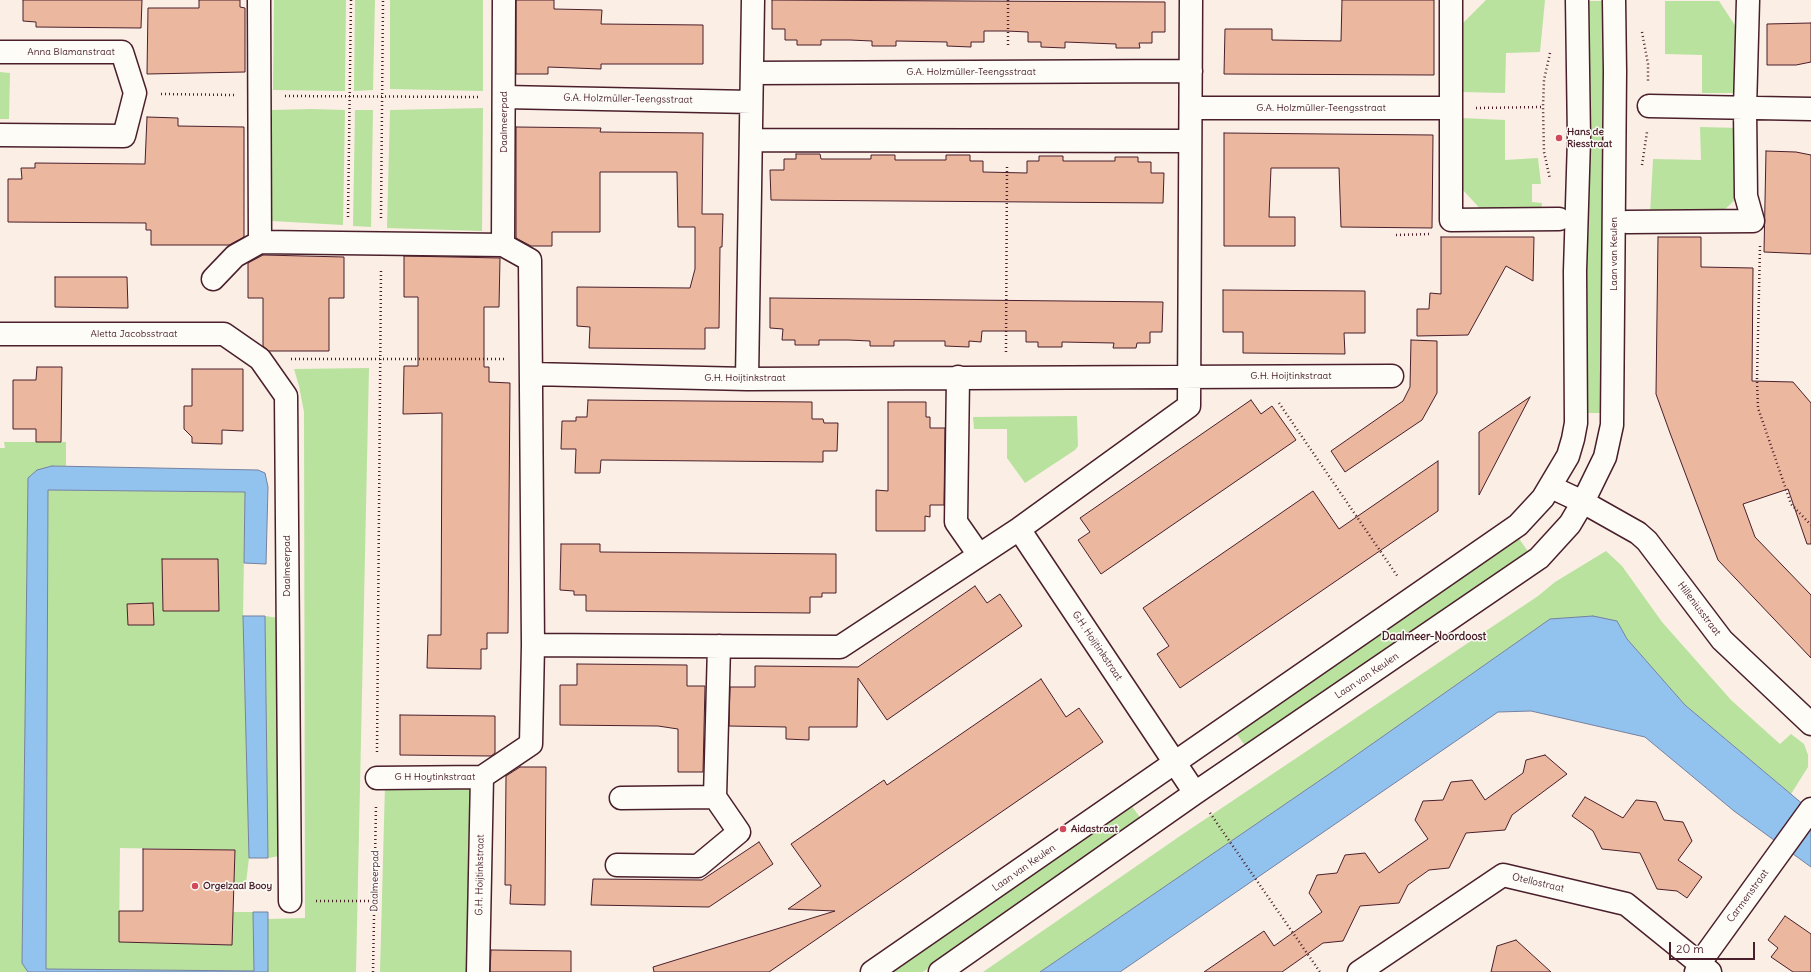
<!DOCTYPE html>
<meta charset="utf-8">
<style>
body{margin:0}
#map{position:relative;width:1811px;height:972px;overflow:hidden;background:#faeee5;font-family:Delius,sans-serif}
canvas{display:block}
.scale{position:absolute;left:1669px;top:942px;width:86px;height:18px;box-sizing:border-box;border:2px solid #4a1f2b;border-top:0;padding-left:5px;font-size:12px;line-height:14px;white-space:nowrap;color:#4a1f2b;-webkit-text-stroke:3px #fdfcf7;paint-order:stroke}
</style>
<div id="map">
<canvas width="1811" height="972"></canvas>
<div class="scale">20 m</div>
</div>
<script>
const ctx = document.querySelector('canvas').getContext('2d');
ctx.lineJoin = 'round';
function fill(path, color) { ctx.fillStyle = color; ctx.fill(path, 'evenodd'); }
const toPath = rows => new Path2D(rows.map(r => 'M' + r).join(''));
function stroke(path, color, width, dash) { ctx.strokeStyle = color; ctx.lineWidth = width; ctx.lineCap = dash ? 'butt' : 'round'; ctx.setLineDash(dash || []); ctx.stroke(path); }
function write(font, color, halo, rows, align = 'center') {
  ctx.font = font + ' Delius,sans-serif'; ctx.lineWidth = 3; ctx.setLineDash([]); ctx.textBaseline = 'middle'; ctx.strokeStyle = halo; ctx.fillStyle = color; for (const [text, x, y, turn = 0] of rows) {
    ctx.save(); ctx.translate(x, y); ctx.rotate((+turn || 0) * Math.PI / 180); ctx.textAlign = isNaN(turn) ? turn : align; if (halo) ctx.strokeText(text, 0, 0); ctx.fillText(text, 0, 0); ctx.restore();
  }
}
fill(toPath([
 [274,0,346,0,345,91,273,90],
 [355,0,375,0,373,90,354,91],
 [390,0,483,0,483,91,390,89],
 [1486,0,1545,0,1540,52,1506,53,1505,93,1463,92,1462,24],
 [1589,1,1608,1,1604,413,1585,413],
 [1665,1,1719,1,1740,33,1740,93,1702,93,1702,55,1665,54],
 [0,72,10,73,9,119,0,119],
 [483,108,482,231,387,228,390,110],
 [311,109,345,110,343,225,272,221,272,110],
 [355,110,373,110,371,227,353,226],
 [1461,118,1505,120,1505,160,1538,158,1541,184,1532,184,1532,202,1542,203,1541,214,1486,215,1461,188],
 [1700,127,1739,128,1737,198,1721,213,1650,215,1653,159,1701,160],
 [369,368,356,972,268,972,268,919,305,918,304,412,299,386,294,369],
 [1077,416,1078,446,1075,450,1025,483,1007,458,1007,429,974,429,973,417],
 [4,442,66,442,66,466,52,466,28,478,22,963,28,972,0,972,0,448,5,448],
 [48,490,245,492,243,616,249,858,246,883,234,884,235,850,120,848,119,942,232,945,232,912,253,912,254,971,46,970],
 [1518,537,1529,553,1247,748,1235,732],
 [1606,551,1622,566,1662,622,1731,700,1780,744,1791,734,1804,744,1808,755,1808,767,1791,794,1685,705,1627,639,1617,621,1550,619,1335,770,1040,972,983,972,1183,834,1538,596,1555,582],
 [265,616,279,618,280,856,268,858],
 [472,784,467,972,380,972,385,785],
 [1130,804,1142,820,923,972,888,972]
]), '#b9e29f');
const water = toPath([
 [52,466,258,470,265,473,268,487,266,564,244,563,245,492,48,490,46,969,254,971,253,912,268,912,268,972,28,972,22,963,28,478,37,470,52,466],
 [243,616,265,616,268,858,249,858,243,616],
 [1593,616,1617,621,1627,639,1685,705,1811,811,1811,867,1734,811,1645,737,1531,711,1498,712,1120,972,1040,972,1335,770,1550,619,1593,616]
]);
fill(water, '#92c3ee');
stroke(water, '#7581a0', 1);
const building = toPath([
 [23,0,142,0,141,28,36,27,36,22,23,21,23,0],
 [199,0,240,0,240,7,245,8,245,72,147,74,148,8,199,8,199,0],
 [516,0,554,0,554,9,602,10,601,24,703,25,703,64,601,64,601,69,548,67,548,74,516,74,516,0],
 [772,0,1165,2,1165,32,1152,32,1152,43,1139,43,1140,48,1116,48,1116,44,1065,42,1065,48,1041,47,1041,42,1028,42,1028,32,1006,31,984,31,984,42,971,42,971,47,947,46,947,42,896,41,896,46,872,46,872,41,850,40,821,40,821,45,797,45,797,40,785,40,785,29,772,29,772,0],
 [1342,0,1434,0,1434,75,1224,74,1225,29,1272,29,1272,40,1341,41,1342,0],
 [1811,23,1811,62,1796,65,1767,65,1767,24,1811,23],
 [147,117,178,118,178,126,244,127,244,237,229,245,151,245,151,230,146,230,146,223,8,222,8,179,22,179,21,168,35,168,35,163,145,164,147,117],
 [516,127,601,128,600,132,703,133,702,214,723,214,722,247,720,247,719,328,705,328,705,349,589,348,590,327,577,326,577,287,690,288,695,269,695,227,678,227,677,172,600,172,600,232,552,232,552,246,531,246,516,238,516,127],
 [1224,133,1433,135,1432,228,1341,227,1339,168,1271,168,1269,217,1295,217,1295,246,1224,246,1224,133],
 [1766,151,1796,152,1811,155,1811,254,1764,252,1766,151],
 [796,154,820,154,821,159,871,159,871,155,895,155,895,160,946,160,946,155,970,155,970,161,983,161,983,172,1027,173,1027,161,1039,161,1039,156,1063,156,1063,161,1115,161,1115,157,1138,157,1138,162,1151,162,1151,173,1164,173,1163,203,771,200,770,170,784,170,784,159,796,159,796,154],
 [1441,237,1534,237,1533,281,1506,266,1468,335,1417,336,1417,309,1429,309,1430,293,1441,294,1441,237],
 [1658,237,1701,237,1701,267,1753,268,1752,381,1793,382,1811,403,1811,544,1807,544,1788,489,1743,504,1755,537,1811,595,1811,658,1718,560,1670,433,1656,394,1658,237],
 [263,255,344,257,344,298,329,298,329,351,269,351,263,346,263,298,248,298,248,263,263,255],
 [404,256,500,258,499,307,484,307,484,367,489,367,489,382,510,383,508,633,487,633,487,649,481,649,481,669,427,668,428,635,441,635,442,413,403,414,404,366,418,366,418,297,404,297,404,256],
 [55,277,127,277,128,308,55,307,55,277],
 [1223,290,1365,291,1365,333,1344,333,1345,354,1243,353,1243,332,1223,332,1223,290],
 [770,298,1163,302,1162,332,1150,332,1150,343,1137,343,1136,348,1113,348,1114,343,1062,342,1062,347,1038,347,1038,342,1026,342,1026,331,982,331,981,342,969,341,969,347,945,346,945,341,894,341,894,346,870,346,870,341,848,340,819,340,819,345,795,345,795,340,782,340,783,329,770,328,770,298],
 [1411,340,1437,341,1437,393,1422,420,1345,472,1331,451,1403,401,1410,387,1411,340],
 [37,367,62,367,61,442,36,442,36,429,13,429,13,380,36,380,37,367],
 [192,369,243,369,243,431,222,430,222,444,192,443,192,437,184,429,184,406,192,406,192,369],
 [1530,397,1505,445,1479,495,1479,432,1530,397],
 [588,400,812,402,812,419,823,419,824,423,838,423,837,451,823,451,823,462,601,460,600,473,575,473,576,449,561,449,562,421,576,421,576,417,587,417,588,400],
 [1251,400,1261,414,1272,406,1296,440,1101,574,1078,540,1090,532,1080,518,1251,400],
 [888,402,926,402,926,417,930,417,930,428,945,428,944,505,930,505,930,517,925,516,925,531,876,531,876,490,888,491,888,402],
 [1438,461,1438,511,1180,688,1157,654,1169,646,1143,608,1313,491,1339,529,1438,461],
 [561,544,600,544,600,552,836,554,836,593,822,593,822,597,810,597,810,613,586,611,586,595,574,595,574,591,560,590,561,544],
 [162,559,218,559,219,611,163,611,162,559],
 [975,586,987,603,1000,594,1022,626,887,720,858,678,857,727,809,727,809,740,786,739,786,727,729,726,730,687,755,687,755,666,858,667,975,586],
 [153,603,154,625,128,625,127,604,153,603],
 [577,664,687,665,687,686,705,686,703,772,678,772,678,729,658,726,560,725,560,685,577,685,577,664],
 [1041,679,1066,717,1079,708,1103,742,769,972,654,972,653,967,835,911,788,909,821,886,791,844,884,780,887,785,1041,679],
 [400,715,495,716,495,753,491,756,400,755,400,715],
 [1545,755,1567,774,1512,815,1505,830,1466,833,1449,868,1429,870,1408,885,1399,903,1360,906,1343,941,1323,943,1282,972,1204,972,1264,931,1274,946,1322,912,1309,893,1317,875,1337,873,1345,855,1365,853,1379,873,1428,839,1415,820,1423,801,1443,800,1451,782,1472,780,1485,800,1523,773,1526,760,1545,755],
 [520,767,546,767,545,905,510,904,511,885,505,885,506,776,520,767],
 [1585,797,1623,818,1636,800,1656,802,1664,820,1683,822,1692,841,1678,860,1702,877,1687,898,1677,891,1657,889,1640,853,1602,849,1593,831,1572,816,1585,797],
 [759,842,773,864,709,907,591,905,593,879,702,880,759,842],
 [143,849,235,850,232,945,119,942,119,911,143,911,143,849],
 [1785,916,1811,934,1811,972,1793,972,1771,957,1778,948,1768,940,1785,916],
 [1516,940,1551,972,1491,972,1497,946,1516,940],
 [491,950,571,951,571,972,490,972,491,950]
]);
fill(building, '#ecb79f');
stroke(building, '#4a1f2b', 1);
const minor = toPath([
 [259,0,260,242,503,245,530,260,533,645,531,744,482,777,377,778],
 [1451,0,1451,220,1559,219],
 [0,52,122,52,135,93,124,136,0,135],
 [752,73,1191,71],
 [504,97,751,102],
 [1649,106,1811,109],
 [1191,108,1450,108],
 [751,140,1190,141],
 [1627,222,1753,221,1746,196,1745,109,1748,0],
 [503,245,504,0],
 [213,279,235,256,260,242],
 [0,334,224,334,260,359,286,396,290,901],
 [531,374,747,379,1392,376],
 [958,377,956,522,979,555],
 [747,379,753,0],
 [1551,487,1583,502,1638,533,1647,541,1722,640,1811,724],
 [1019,529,1195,793],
 [533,645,840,647,1019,529,1189,406,1191,0],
 [621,798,715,797],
 [617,865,698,866,739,832,715,797,719,646],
 [478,972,482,777],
 [872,972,1518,525,1543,498,1568,456,1573,439,1576,423,1575,271,1579,139,1577,0],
 [940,972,1195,793,1539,558,1570,524,1583,502,1605,457,1612,425,1615,71,1614,0],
 [1359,972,1503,875,1626,904,1710,972],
 [1696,972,1699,964,1811,809]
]);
stroke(minor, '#4a1f2b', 25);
stroke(toPath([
 [1642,32,1648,64,1648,81],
 [1008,45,1008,0],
 [1550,53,1544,80,1543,107,1544,152,1550,179],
 [161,94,234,95],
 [285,96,478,97],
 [1476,108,1543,107],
 [1642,165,1647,132],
 [348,217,351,0],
 [381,218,383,0],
 [1396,235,1430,234],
 [1760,246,1757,380,1758,408,1791,504,1811,525],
 [1006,352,1007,167],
 [291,359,506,359],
 [1279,403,1398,577],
 [377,752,381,269],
 [1210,813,1320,972],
 [316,901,374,901],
 [373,972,376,805]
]), '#4a1f2b', 2.5, [1, 3]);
stroke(minor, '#fdfcf7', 22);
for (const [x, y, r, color] of [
 [1559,138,4,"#d1495b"],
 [1063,829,4,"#d1495b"],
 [195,886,4,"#d1495b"]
]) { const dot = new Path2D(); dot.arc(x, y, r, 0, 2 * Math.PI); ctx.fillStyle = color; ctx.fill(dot); stroke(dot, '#fdfcf7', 1.5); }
write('10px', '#4a1f2b', '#fdfcf7', [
 ["Anna Blamanstraat",71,52],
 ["G.A. Holzmüller-Teengsstraat",971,72],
 ["G.A. Holzmüller-Teengsstraat",628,99,1],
 ["G.A. Holzmüller-Teengsstraat",1321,108],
 ["Daalmeerpad",504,122,-90],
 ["Laan van Keulen",1614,254,-90],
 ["Aletta Jacobsstraat",134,334],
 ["G.H. Hoijtinkstraat",1291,376],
 ["G.H. Hoijtinkstraat",745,378],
 ["Daalmeerpad",287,566,-90],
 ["Hilleniusstraat",1699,609,53],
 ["G.H. Hoijtinkstraat",1097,646,56],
 ["Laan van Keulen",1367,676,-34],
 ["G H Hoytinkstraat",435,777],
 ["Laan van Keulen",1024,868,-35],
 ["G.H. Hoijtinkstraat",480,875,-89],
 ["Daalmeerpad",375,881,-89],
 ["Otellostraat",1538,883,13],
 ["Carmenstraat",1748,896,-54]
]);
write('bold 10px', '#4a1f2b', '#fdfcf7', [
 ["Hans de",1567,132],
 ["Riesstraat",1567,144],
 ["Aidastraat",1071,829],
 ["Orgelzaal Booy",203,886]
], 'left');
write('bold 11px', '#4a1f2b', '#fdfcf7', [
 ["Daalmeer-Noordoost",1434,637]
]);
</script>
